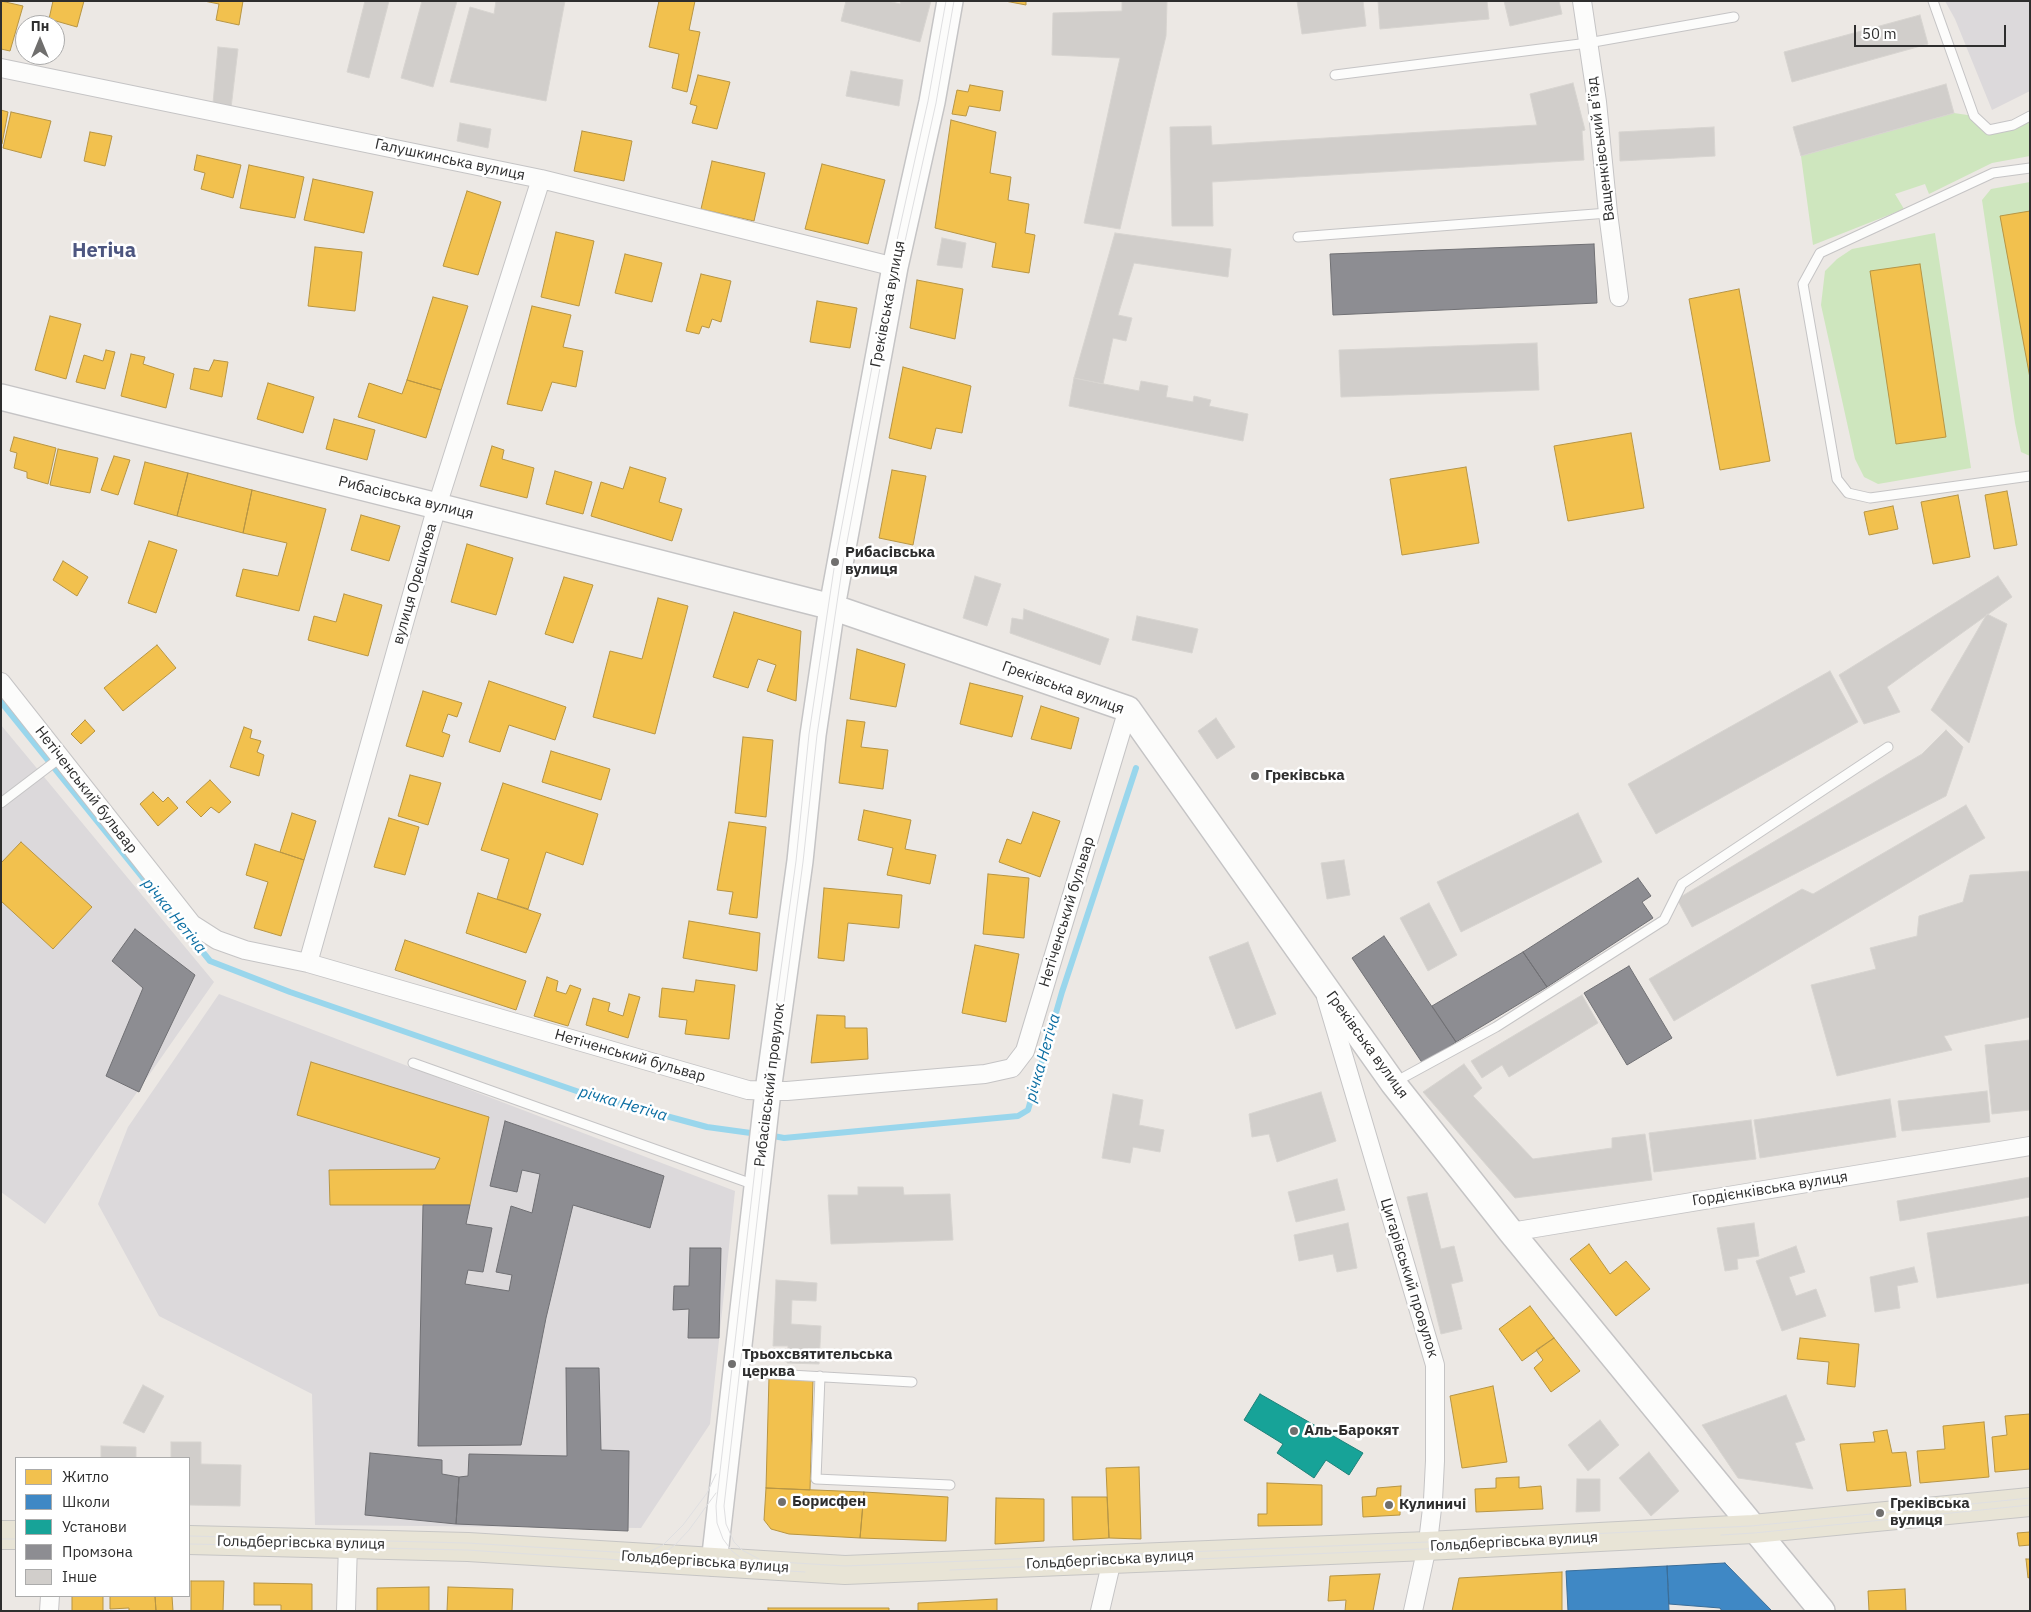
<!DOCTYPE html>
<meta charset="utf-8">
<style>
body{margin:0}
#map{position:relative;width:2031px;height:1612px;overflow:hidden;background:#ece8e4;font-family:"IBM Plex Sans",sans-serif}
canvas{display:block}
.frame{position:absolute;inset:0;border:2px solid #2e2e2e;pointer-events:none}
.legend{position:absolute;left:15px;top:1457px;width:175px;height:140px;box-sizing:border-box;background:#fff;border:1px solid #ababab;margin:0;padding:6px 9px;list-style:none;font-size:15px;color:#2e2e2e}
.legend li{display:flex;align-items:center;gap:10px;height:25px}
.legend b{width:25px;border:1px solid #ababab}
.north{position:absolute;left:15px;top:15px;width:50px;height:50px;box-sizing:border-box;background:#fff;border:1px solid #ababab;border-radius:50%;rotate:0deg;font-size:14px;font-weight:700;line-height:20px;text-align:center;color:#2e2e2e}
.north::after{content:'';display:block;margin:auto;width:18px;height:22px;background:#706f6e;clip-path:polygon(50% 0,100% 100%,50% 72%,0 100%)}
.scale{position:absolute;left:1854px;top:25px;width:152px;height:22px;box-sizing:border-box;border:2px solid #2e2e2e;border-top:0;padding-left:6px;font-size:15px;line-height:18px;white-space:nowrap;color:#2e2e2e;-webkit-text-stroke:4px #fff;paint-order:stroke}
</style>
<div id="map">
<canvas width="2031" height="1612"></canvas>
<div class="frame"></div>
<ul class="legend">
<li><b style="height:14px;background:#f2c14e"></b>Житло</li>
<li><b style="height:14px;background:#3f88c5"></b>Школи</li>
<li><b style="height:14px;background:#17a398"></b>Установи</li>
<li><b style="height:14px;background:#8d8d92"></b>Промзона</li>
<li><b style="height:14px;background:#d1cecb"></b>Інше</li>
</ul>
<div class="north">Пн</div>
<div class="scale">50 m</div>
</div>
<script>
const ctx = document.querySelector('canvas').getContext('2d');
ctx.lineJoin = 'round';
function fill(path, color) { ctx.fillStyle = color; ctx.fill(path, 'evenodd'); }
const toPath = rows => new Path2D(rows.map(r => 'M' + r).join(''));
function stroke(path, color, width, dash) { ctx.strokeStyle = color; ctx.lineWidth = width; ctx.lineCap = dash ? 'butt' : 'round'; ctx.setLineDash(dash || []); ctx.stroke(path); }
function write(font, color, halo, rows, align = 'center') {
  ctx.font = font + ' "IBM Plex Sans",sans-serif'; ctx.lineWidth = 5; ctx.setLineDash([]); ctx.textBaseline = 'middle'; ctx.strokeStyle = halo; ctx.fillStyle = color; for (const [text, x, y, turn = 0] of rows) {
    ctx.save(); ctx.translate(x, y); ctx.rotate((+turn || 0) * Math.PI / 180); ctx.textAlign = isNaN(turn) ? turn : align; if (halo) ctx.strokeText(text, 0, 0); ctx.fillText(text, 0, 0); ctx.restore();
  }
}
fill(toPath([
 [1945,1,2030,1,2030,91,1992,110,1955,19],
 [1,725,214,982,45,1224,1,1192],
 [219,994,735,1191,710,1424,641,1528,315,1525,312,1394,159,1316,98,1204,128,1127]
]), '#dcd9db');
fill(toPath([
 [1954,113,1974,116,1989,130,2030,121,2030,156,1992,163,1929,194,1925,184,1895,194,1904,209,1813,245,1801,156],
 [2030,182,2030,456,2021,452,2015,423,1982,200,1991,189],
 [1935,233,1971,468,1878,484,1864,477,1855,459,1821,305,1825,271,1837,259,1852,249]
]), '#cee6be');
const homes = toPath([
 [1,1,23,6,10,51,1,49,1,1],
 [53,1,84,1,77,27,49,19,53,1],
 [204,1,243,1,239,25,216,20,219,4,204,1],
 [659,1,695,1,689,30,700,32,687,92,672,88,679,54,649,47,659,1],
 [1005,1,1026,1,1026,5,1005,1],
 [698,75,730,82,717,129,692,123,697,106,690,104,698,75],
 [970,85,1003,91,1000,111,969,106,966,116,952,114,957,90,968,92,970,85],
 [1,110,8,112,2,144,1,143,1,110],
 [11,112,51,121,41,158,3,148,11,112],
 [951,120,996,132,990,173,1011,177,1008,200,1029,204,1025,233,1035,235,1029,273,992,267,996,243,935,228,951,120],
 [582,131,632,141,624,181,574,171,582,131],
 [90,132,112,136,105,166,84,161,90,132],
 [197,155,241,165,233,198,201,189,205,173,194,170,197,155],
 [712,161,765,173,754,221,701,209,712,161],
 [822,164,885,180,868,244,805,229,822,164],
 [249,165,304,177,295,218,240,208,249,165],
 [313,179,373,192,364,233,304,220,313,179],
 [467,191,501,202,478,275,443,266,467,191],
 [2030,211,2030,378,2000,216,2030,211],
 [556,232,594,241,579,306,541,297,556,232],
 [315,247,362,252,355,311,308,306,315,247],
 [625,254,662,263,652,302,615,293,625,254],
 [1920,264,1946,437,1896,444,1870,271,1920,264],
 [701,274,731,281,721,322,712,319,709,328,702,326,699,334,686,331,701,274],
 [917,280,963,289,955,339,910,328,917,280],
 [1739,289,1770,461,1720,470,1689,299,1739,289],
 [433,297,468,306,441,390,407,380,433,297],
 [817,301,857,308,850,348,810,342,817,301],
 [532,306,571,315,563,347,583,351,576,387,552,382,542,411,507,404,532,306],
 [50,316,81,324,66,379,35,370,50,316],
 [106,350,115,352,105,389,76,382,84,355,103,361,106,350],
 [131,354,145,357,143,364,174,374,166,408,121,396,131,354],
 [214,360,228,362,222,397,190,389,194,368,209,371,214,360],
 [903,367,971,386,962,433,936,428,931,449,889,438,903,367],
 [407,380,441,390,426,438,358,417,369,383,402,394,407,380],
 [268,383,314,397,303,433,257,419,268,383],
 [334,419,375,430,367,460,326,449,334,419],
 [1631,433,1644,508,1568,521,1554,446,1631,433],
 [14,437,56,448,48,484,27,478,27,472,14,468,17,453,10,451,14,437],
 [492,446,504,450,502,459,534,468,527,498,480,486,492,446],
 [58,449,98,458,90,493,50,485,58,449],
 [114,456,130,460,118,495,101,490,114,456],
 [145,462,188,473,177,516,134,504,145,462],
 [630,467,666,478,659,502,682,509,672,541,591,516,601,482,623,489,630,467],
 [1466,467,1479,543,1402,555,1390,479,1466,467],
 [892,470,926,476,913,545,879,538,892,470],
 [555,471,592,482,583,514,546,504,555,471],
 [188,473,252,490,243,533,177,516,188,473],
 [252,490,326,509,299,611,236,596,243,569,278,576,287,543,243,533,252,490],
 [2007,491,2017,545,1994,549,1985,495,2007,491],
 [1958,495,1970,557,1933,564,1921,502,1958,495],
 [1893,506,1898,529,1869,535,1864,512,1893,506],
 [361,515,400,526,389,561,351,550,361,515],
 [149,541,177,550,156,613,128,603,149,541],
 [467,544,513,558,496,615,451,602,467,544],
 [63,561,88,577,77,596,53,580,63,561],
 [564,577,593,585,573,643,545,634,564,577],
 [344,594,382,605,368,656,308,640,314,616,336,622,344,594],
 [658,598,688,606,655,734,593,717,610,651,642,659,658,598],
 [734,612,801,631,796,701,767,691,776,665,758,659,748,688,713,677,734,612],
 [157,645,176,668,123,711,104,688,157,645],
 [857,649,905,664,896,707,850,699,857,649],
 [489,681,566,707,555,740,509,725,500,752,469,742,489,681],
 [970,683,1023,696,1012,737,960,724,970,683],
 [423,691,462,703,457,717,448,714,442,732,450,735,443,757,406,746,423,691],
 [1041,706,1079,718,1071,749,1031,739,1041,706],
 [85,720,95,731,81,744,71,734,85,720],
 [847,720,865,722,861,747,888,750,883,789,839,783,847,720],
 [244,727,252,730,250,738,261,741,257,752,264,755,259,776,230,767,244,727],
 [743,737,773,740,766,817,735,813,743,737],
 [551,751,610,769,601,800,542,782,551,751],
 [410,775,441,783,428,825,398,816,410,775],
 [210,780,231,802,219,813,211,807,201,817,186,802,210,780],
 [503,783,598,814,583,865,546,852,528,909,497,899,509,859,481,850,503,783],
 [153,792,163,802,168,797,178,808,158,826,140,804,153,792],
 [864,810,911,820,905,849,936,855,930,884,887,875,893,848,858,840,864,810],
 [1033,812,1060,821,1040,877,999,862,1007,839,1021,844,1033,812],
 [292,813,316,821,304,860,280,852,292,813],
 [389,818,419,827,405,875,374,867,389,818],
 [729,822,766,827,757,918,729,914,733,892,717,890,729,822],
 [21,842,92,907,53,949,1,901,1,863,21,842],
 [255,844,304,860,281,936,254,928,268,882,246,875,255,844],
 [988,874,1029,878,1024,938,983,934,988,874],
 [824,888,902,895,899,928,848,923,844,961,818,958,824,888],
 [478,893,541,914,526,953,466,933,478,893],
 [689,921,760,933,757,971,683,958,689,921],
 [405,940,526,981,516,1010,395,970,405,940],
 [975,945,1019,954,1006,1022,962,1013,975,945],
 [547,977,558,981,556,991,566,994,570,985,581,989,568,1026,534,1016,547,977],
 [696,980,735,985,729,1039,685,1034,687,1020,659,1017,662,988,694,992,696,980],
 [629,994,640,997,628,1038,586,1025,593,998,610,1003,608,1011,623,1016,629,994],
 [817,1015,845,1016,845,1028,867,1028,868,1059,811,1063,817,1015],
 [311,1062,489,1117,470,1205,330,1205,329,1170,435,1169,440,1158,297,1115,311,1062],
 [1589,1244,1610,1274,1626,1261,1650,1289,1616,1316,1570,1259,1589,1244],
 [1530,1306,1554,1338,1522,1361,1499,1329,1530,1306],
 [1554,1338,1580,1371,1551,1392,1534,1368,1543,1360,1536,1350,1554,1338],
 [1800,1338,1859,1344,1855,1387,1827,1384,1829,1362,1797,1359,1800,1338],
 [769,1377,813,1379,810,1490,766,1488,769,1377],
 [1493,1386,1507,1462,1462,1468,1450,1396,1493,1386],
 [2030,1414,2030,1469,1995,1472,1992,1437,2007,1435,2005,1416,2030,1414],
 [1984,1422,1989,1477,1920,1483,1917,1451,1945,1449,1943,1426,1984,1422],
 [1887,1430,1892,1453,1906,1452,1911,1486,1847,1491,1840,1444,1875,1442,1873,1432,1887,1430],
 [1139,1467,1141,1539,1109,1538,1106,1468,1139,1467],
 [1519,1477,1519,1488,1541,1486,1543,1509,1476,1512,1475,1489,1496,1488,1496,1478,1519,1477],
 [1267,1483,1322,1485,1322,1525,1258,1526,1258,1514,1267,1514,1267,1483],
 [1401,1486,1400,1515,1363,1517,1362,1497,1376,1496,1377,1488,1401,1486],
 [766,1488,864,1492,860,1538,789,1534,771,1529,764,1520,766,1488],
 [864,1492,948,1497,946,1541,860,1538,864,1492],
 [1072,1497,1107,1497,1109,1538,1073,1540,1072,1497],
 [996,1498,1044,1499,1044,1541,995,1544,996,1498],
 [2030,1532,2030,1545,2019,1546,2017,1533,2030,1532],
 [2026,1559,2030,1559,2030,1577,2028,1578,2026,1559],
 [1562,1572,1562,1611,1452,1611,1459,1578,1562,1572],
 [1380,1574,1373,1611,1345,1611,1346,1600,1328,1601,1330,1576,1380,1574],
 [191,1581,224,1581,223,1611,191,1611,191,1581],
 [254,1583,312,1584,312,1611,281,1611,281,1605,254,1605,254,1583],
 [429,1587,429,1611,377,1611,377,1588,429,1587],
 [448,1587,513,1589,512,1611,447,1611,448,1587],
 [1905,1589,1906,1611,1869,1611,1868,1591,1905,1589],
 [72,1596,103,1596,103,1611,72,1611,72,1596],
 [110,1596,155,1596,156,1611,129,1611,129,1608,110,1609,110,1596],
 [155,1596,172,1596,173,1611,156,1611,155,1596],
 [997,1599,997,1611,918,1611,918,1603,997,1599],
 [768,1608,889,1608,889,1611,768,1611,768,1608]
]);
fill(homes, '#f2c14e');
stroke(homes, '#b79544', 1);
const schools = toPath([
 [1725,1563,1772,1611,1722,1611,1720,1608,1669,1604,1667,1566,1725,1563],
 [1667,1566,1669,1611,1568,1611,1566,1571,1667,1566]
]);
fill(schools, '#3f88c5');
stroke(schools, '#3a6d98', 1);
const public = toPath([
 [1260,1394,1363,1453,1349,1475,1326,1460,1314,1478,1277,1453,1283,1444,1244,1420,1260,1394]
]);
fill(public, '#17a398');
stroke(public, '#1e8078', 1);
const industry = toPath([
 [1594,244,1597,303,1333,315,1330,254,1594,244],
 [1638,878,1651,896,1642,902,1653,918,1547,987,1523,952,1638,878],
 [135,929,195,975,139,1092,106,1076,143,988,112,961,135,929],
 [1384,936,1456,1042,1423,1064,1352,958,1384,936],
 [1523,952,1547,987,1456,1042,1432,1006,1523,952],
 [1629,966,1672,1038,1627,1065,1584,993,1629,966],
 [505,1121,664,1176,650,1228,573,1205,546,1318,521,1445,418,1446,423,1205,470,1205,466,1224,492,1228,483,1272,468,1270,465,1284,509,1291,512,1275,496,1272,511,1206,532,1213,540,1174,522,1170,517,1192,490,1186,505,1121],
 [690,1248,721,1248,719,1338,688,1338,689,1309,673,1310,674,1286,689,1286,690,1248],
 [566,1368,599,1368,601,1450,629,1451,628,1531,456,1524,459,1477,468,1476,469,1454,567,1456,566,1368],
 [370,1453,442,1460,442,1474,459,1477,456,1524,365,1515,370,1453]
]);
fill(industry, '#8d8d92');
stroke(industry, '#707074', 1);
stroke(toPath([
 [1,702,210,961,290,992,588,1095,707,1127,758,1134],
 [768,1135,784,1138,1018,1116,1028,1110,1062,992,1136,768]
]), '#99d6ec', 6);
const building = toPath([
 [365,1,389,1,369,78,347,72,365,1],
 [422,1,457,1,433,87,401,78,422,1],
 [496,1,565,1,546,101,450,82,470,7,494,14,496,1],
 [846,1,888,1,900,4,901,1,931,1,920,42,841,21,846,1],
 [1122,1,1167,1,1166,36,1120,229,1084,223,1120,58,1052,55,1053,13,1122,11,1122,1],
 [1297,1,1363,1,1366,26,1302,34,1297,1],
 [1378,1,1487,1,1489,19,1380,29,1378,1],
 [1504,1,1559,1,1562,14,1510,26,1504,1],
 [1920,15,1928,44,1792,82,1784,52,1920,15],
 [218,47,238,49,231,108,213,103,218,47],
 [851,71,903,80,899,106,846,96,851,71],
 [1573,83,1585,130,1582,131,1584,160,1212,182,1213,226,1172,226,1170,127,1211,126,1212,145,1537,125,1530,94,1573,83],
 [1946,84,1954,113,1801,156,1793,127,1946,84],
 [460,123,491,129,488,148,457,141,460,123],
 [1714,127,1715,156,1620,161,1619,132,1714,127],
 [1115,233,1231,249,1228,277,1134,263,1118,315,1132,318,1126,341,1113,338,1103,384,1074,378,1115,233],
 [942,238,966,243,962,268,937,265,942,238],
 [1537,343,1539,390,1341,397,1339,350,1537,343],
 [1074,378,1139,391,1141,381,1168,386,1166,397,1193,402,1194,396,1211,400,1209,406,1248,414,1243,441,1069,406,1074,378],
 [975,576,1001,584,987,626,963,618,975,576],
 [1998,576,2012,597,1887,687,1900,712,1864,724,1839,675,1998,576],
 [1024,609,1109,639,1100,665,1010,633,1012,618,1023,620,1024,609],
 [1987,614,2007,624,1969,743,1931,710,1987,614],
 [1137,616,1198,629,1192,653,1132,640,1137,616],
 [1830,671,1858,722,1656,834,1628,784,1830,671],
 [1216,718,1235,747,1217,759,1198,731,1216,718],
 [1946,730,1963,747,1946,796,1692,927,1677,899,1922,754,1946,730],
 [1966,805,1985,838,1674,1021,1649,979,1802,889,1813,894,1966,805],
 [1578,813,1602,862,1461,932,1437,882,1578,813],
 [1344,860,1350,895,1327,899,1321,863,1344,860],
 [2030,871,2030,1017,1944,1036,1952,1050,1837,1076,1811,985,1876,969,1870,948,1917,936,1919,916,1963,902,1970,875,2030,871],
 [1429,903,1457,955,1428,971,1400,918,1429,903],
 [1248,942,1276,1014,1236,1029,1209,957,1248,942],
 [1582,995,1598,1023,1509,1077,1502,1065,1482,1078,1471,1061,1582,995],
 [2030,1040,2030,1110,1992,1114,1985,1045,2030,1040],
 [1464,1064,1482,1088,1473,1096,1533,1159,1612,1148,1612,1138,1645,1134,1652,1180,1515,1198,1423,1092,1464,1064],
 [1987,1091,1990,1122,1902,1131,1898,1101,1987,1091],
 [1321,1092,1336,1141,1277,1162,1269,1134,1252,1137,1249,1114,1321,1092],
 [1113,1094,1143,1100,1139,1125,1164,1130,1160,1152,1133,1147,1130,1163,1102,1158,1113,1094],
 [1890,1099,1896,1137,1760,1158,1754,1120,1890,1099],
 [1751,1120,1756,1159,1654,1172,1649,1133,1751,1120],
 [2030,1177,2030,1197,1900,1221,1897,1201,2030,1177],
 [1337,1179,1345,1210,1296,1222,1288,1192,1337,1179],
 [858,1187,903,1187,904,1195,950,1194,953,1240,831,1244,828,1195,858,1195,858,1187],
 [1427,1193,1441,1249,1454,1246,1463,1281,1451,1284,1462,1329,1441,1334,1407,1197,1427,1193],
 [2030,1216,2030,1283,1937,1298,1927,1233,2030,1216],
 [1348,1223,1357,1268,1337,1272,1333,1254,1299,1261,1294,1235,1348,1223],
 [1754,1223,1759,1256,1737,1259,1738,1269,1725,1271,1717,1228,1754,1223],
 [1796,1246,1805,1272,1789,1277,1796,1296,1816,1289,1826,1316,1782,1331,1756,1261,1796,1246],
 [1914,1267,1918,1282,1897,1286,1900,1308,1875,1312,1870,1277,1914,1267],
 [776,1280,817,1283,816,1301,792,1300,791,1324,821,1326,819,1364,787,1363,788,1346,773,1346,776,1280],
 [143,1385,164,1396,144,1433,123,1423,143,1385],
 [1786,1395,1805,1440,1795,1443,1813,1489,1738,1478,1702,1425,1786,1395],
 [1600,1420,1619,1445,1588,1471,1568,1445,1600,1420],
 [171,1442,201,1442,201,1464,241,1465,240,1506,189,1505,189,1458,171,1458,171,1442],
 [101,1446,136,1447,136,1458,101,1458,101,1446],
 [1649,1452,1679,1491,1651,1516,1619,1478,1649,1452],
 [1577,1479,1600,1479,1600,1511,1576,1512,1577,1479]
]);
fill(building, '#d1cecb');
stroke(building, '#d7d4d0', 1);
const lane = toPath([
 [1933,1,1974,116,1989,130,2013,125,2030,116],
 [1335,75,1588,43,1734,17],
 [2030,168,1993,173,1820,253,1803,284,1837,479,1848,493,1870,498,2030,476],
 [1298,237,1608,213],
 [1,803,60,758],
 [413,1063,755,1185],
 [1395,1082,1496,1027,1664,920,1682,884,1888,747],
 [738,1372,912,1382],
 [820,1376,816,1479,950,1485]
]);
const street = toPath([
 [1582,1,1597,102,1608,213,1619,297],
 [1,68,541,179,895,267],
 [1,682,192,924,217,940,245,950,308,963,748,1090,772,1091,787,1091,985,1074,1012,1068,1025,1051,1128,709],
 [308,963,437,506,541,179],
 [1326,997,1435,1365,1435,1461,1433,1500,1428,1542,1413,1611],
 [1511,1232,2030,1146],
 [49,1611,50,1596],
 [346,1611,348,1544],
 [1100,1611,1112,1560]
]);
const secondary = toPath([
 [1,397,437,506,832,607,1128,709,1393,1083,1511,1232,1822,1611],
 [714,1563,768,1091,800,861,813,735,832,607,895,267,932,102,950,1]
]);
const primary = toPath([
 [1,1535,16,1535],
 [189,1540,468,1547,845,1570,1427,1546,1753,1529,2030,1502]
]);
stroke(lane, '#c5c4c5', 11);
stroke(street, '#c5c4c5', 20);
stroke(secondary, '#c5c4c5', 28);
stroke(primary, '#c6c5c4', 30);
stroke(lane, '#fcfcfb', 9);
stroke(street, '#fcfcfb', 18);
stroke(secondary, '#fcfcfb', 25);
stroke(primary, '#e8e4d6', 28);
stroke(toPath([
 [1721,1535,1754,1533,2030,1505],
 [189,1536,467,1543,845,1566,1428,1542,1751,1526,2030,1498],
 [1,1539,16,1539],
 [189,1544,467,1550,805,1572],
 [645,1554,663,1545,683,1525,707,1493,716,1474],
 [660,1556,675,1545,689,1530,716,1493],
 [759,1559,742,1550,734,1542,726,1524,724,1506,772,1091,803,862,817,735,843,563,899,268,936,103,954,1],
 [746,1562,732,1551,723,1539,717,1523,716,1506,764,1091,796,861,809,734,835,562,891,267,928,101,946,1],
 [950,1570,1514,1545]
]), '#dfdfe1', 1);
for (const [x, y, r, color] of [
 [835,562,5,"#706f6e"],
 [1255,776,5,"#706f6e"],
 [732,1364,5,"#706f6e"],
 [1294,1431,5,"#706f6e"],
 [782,1502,5,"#706f6e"],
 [1389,1505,5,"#706f6e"],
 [1880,1513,5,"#706f6e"]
]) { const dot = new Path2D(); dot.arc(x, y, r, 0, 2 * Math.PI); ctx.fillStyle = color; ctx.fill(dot); stroke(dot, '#fff', 2); }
write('15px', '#2e2e2e', '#fff', [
 ["Ващенківський в’їзд",1601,149,-97],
 ["Галушкинська вулиця",450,160,12],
 ["Греківська вулиця",888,304,-79],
 ["Рибасівська вулиця",406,498,14],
 ["вулиця Орєшкова",415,584,-74],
 ["Греківська вулиця",1063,688,20],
 ["Нетіченський бульвар",86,790,52],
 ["Нетіченський бульвар",1067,912,-73],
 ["Греківська вулиця",1367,1045,54],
 ["Нетіченський бульвар",630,1056,16],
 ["Рибасівський провулок",770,1085,-83],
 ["Гордієнківська вулиця",1770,1189,-9],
 ["Цигарівський провулок",1409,1278,73],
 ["Гольдбергівська вулиця",1514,1542,-3],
 ["Гольдбергівська вулиця",301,1543,1],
 ["Гольдбергівська вулиця",1110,1560,-3],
 ["Гольдбергівська вулиця",705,1562,4]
]);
write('bold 15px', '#2e2e2e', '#fff', [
 ["Рибасівська",845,553],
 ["вулиця",845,570],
 ["Греківська",1265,776],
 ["Трьохсвятительська",742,1355],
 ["церква",742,1372],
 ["Аль-Барокят",1304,1431],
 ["Борисфен",792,1502],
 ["Греківська",1890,1504],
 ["вулиця",1890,1521],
 ["Кулиничі",1399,1505]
], 'left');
write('italic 16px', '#0d6fa3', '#fff', [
 ["річка Нетіча",174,916,51],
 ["річка Нетіча",1043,1058,-74],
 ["річка Нетіча",623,1104,16]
]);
write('bold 20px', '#4d5680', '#fff', [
 ["Нетіча",104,251]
]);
</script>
